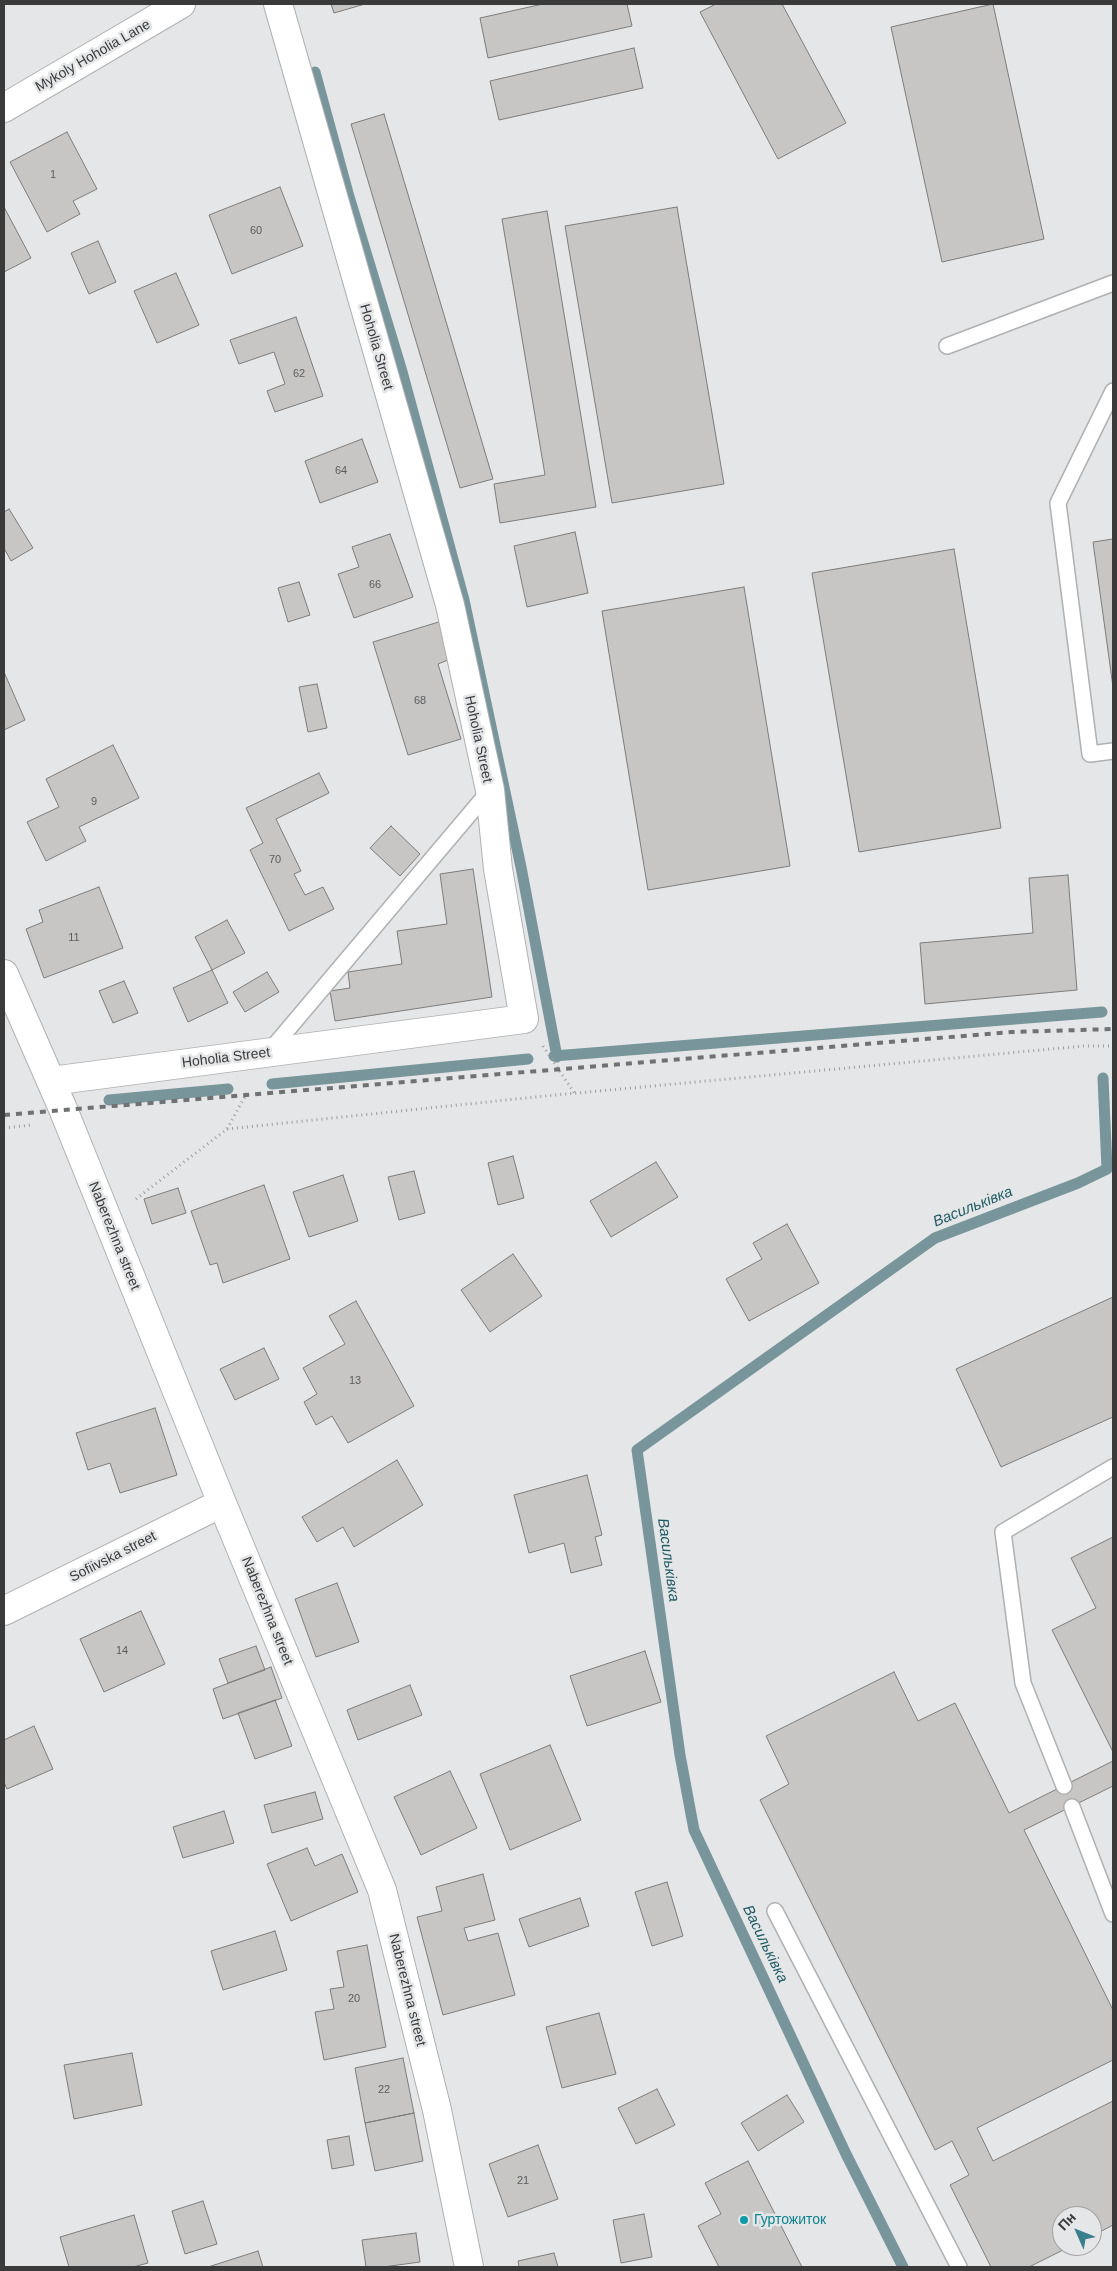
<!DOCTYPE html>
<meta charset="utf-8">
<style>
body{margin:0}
#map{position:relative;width:1117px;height:2271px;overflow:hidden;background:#e5e6e7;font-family:Helvetica,sans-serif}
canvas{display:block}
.frame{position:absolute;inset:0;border:5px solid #3a3a3b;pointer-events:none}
.north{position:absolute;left:1052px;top:2206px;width:50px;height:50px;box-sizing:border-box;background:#e5e6e7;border:1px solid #a1a1a2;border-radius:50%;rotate:314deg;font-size:14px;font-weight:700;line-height:20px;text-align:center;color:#3a3a3b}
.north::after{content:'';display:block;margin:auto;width:18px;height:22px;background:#3a7f8d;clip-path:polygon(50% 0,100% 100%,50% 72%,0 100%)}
</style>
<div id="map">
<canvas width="1117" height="2271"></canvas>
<div class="frame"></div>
<div class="north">Пн</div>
</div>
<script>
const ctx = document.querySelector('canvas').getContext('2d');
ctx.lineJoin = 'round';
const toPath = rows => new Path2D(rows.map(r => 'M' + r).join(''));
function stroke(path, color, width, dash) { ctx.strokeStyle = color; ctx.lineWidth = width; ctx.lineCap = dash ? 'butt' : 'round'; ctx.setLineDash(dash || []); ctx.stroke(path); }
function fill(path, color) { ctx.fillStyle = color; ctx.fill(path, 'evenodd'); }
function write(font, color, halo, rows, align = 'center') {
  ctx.font = font + ' Helvetica,sans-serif'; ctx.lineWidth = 5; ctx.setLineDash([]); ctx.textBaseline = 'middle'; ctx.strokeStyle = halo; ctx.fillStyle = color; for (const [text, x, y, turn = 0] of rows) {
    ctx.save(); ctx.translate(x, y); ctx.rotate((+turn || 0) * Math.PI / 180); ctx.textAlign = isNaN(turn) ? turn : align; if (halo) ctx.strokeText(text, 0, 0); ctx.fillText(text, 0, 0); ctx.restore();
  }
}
stroke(toPath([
 [315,72,348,193,401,368,464,600,521,867,557,1057],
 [554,1056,1102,1012],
 [272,1084,528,1059],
 [109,1100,228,1089],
 [903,2267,846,2154,694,1830,680,1755,637,1450,935,1238,1078,1183,1107,1169,1103,1078]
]), '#77959a', 11);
const building = toPath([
 [331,4,365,4,334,13,331,4],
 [543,4,627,4,632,26,488,58,480,18,543,4],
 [716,4,782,4,846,123,778,159,700,12,716,4],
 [993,4,1044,239,942,262,891,27,993,4],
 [634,48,643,88,499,120,490,81,634,48],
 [384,114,493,479,460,488,351,124,384,114],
 [67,132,97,189,73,201,80,214,47,232,10,162,67,132],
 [280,187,303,246,232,274,209,215,280,187],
 [4,207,31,258,4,272,4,207],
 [677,207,724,484,612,503,565,226,677,207],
 [547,211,596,507,500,523,494,484,545,475,502,219,547,211],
 [98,241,116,282,89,294,71,253,98,241],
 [176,273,199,325,157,343,134,291,176,273],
 [296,317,323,396,275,412,267,391,285,384,274,352,239,364,230,340,296,317],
 [362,439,378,482,320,503,305,461,362,439],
 [9,509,33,548,11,561,4,548,4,512,9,509],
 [575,532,588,593,527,607,514,546,575,532],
 [390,534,413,597,354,618,338,574,359,567,352,547,390,534],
 [1113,539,1113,687,1093,542,1113,539],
 [954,549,1001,828,859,852,812,573,954,549],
 [299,582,310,615,288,622,278,588,299,582],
 [744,587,790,866,648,890,602,611,744,587],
 [442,621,453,658,438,664,461,739,408,755,373,642,442,621],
 [4,672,25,720,4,730,4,672],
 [317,684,327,728,308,732,299,687,317,684],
 [113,745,139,798,79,827,86,841,46,861,27,822,59,807,46,779,113,745],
 [319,773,329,793,276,819,301,871,294,874,305,895,323,887,334,909,289,931,250,850,263,843,246,808,319,773],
 [391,826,420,854,400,876,370,848,391,826],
 [473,869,492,997,335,1021,330,991,350,988,348,972,402,964,397,931,447,924,440,874,473,869],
 [1068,875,1077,990,925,1004,920,943,1033,933,1029,878,1068,875],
 [99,887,123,948,44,978,26,929,43,922,39,910,99,887],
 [227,920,245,953,212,970,195,937,227,920],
 [212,970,228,1003,188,1022,173,988,212,970],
 [267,972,279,992,245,1012,233,992,267,972],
 [124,981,138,1013,113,1023,99,991,124,981],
 [513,1156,524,1198,498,1205,488,1163,513,1156],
 [656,1162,678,1197,611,1237,590,1201,656,1162],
 [414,1171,425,1213,399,1220,388,1177,414,1171],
 [343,1175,358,1221,309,1237,293,1192,343,1175],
 [264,1185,290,1259,223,1283,217,1263,210,1265,191,1211,264,1185],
 [178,1188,186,1213,152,1224,144,1199,178,1188],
 [787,1224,819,1283,749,1321,726,1279,762,1259,753,1243,787,1224],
 [513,1254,542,1296,490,1332,461,1290,513,1254],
 [1113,1297,1113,1417,1001,1467,956,1369,1113,1297],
 [356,1301,414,1406,348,1443,332,1416,316,1425,304,1402,317,1394,303,1368,345,1344,329,1316,356,1301],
 [264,1348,279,1379,235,1400,220,1369,264,1348],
 [155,1408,177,1475,120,1493,110,1463,88,1470,76,1433,155,1408],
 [397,1460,423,1505,354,1547,343,1527,317,1542,302,1517,397,1460],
 [587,1475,602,1535,595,1537,602,1565,571,1573,564,1543,529,1553,514,1495,587,1475],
 [1113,1537,1113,1752,1052,1630,1096,1608,1071,1558,1113,1537],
 [337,1583,359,1642,316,1657,295,1599,337,1583],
 [141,1611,165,1664,104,1692,80,1639,141,1611],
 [256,1646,265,1670,228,1683,219,1659,256,1646],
 [645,1651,661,1702,587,1726,570,1676,645,1651],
 [271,1667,282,1698,223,1719,213,1689,271,1667],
 [894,1672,918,1721,955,1703,1009,1813,1113,1761,1113,1786,1024,1830,1113,2010,1113,2060,977,2128,993,2161,1113,2101,1113,2225,1092,2236,1092,2216,1062,2216,1062,2246,1071,2246,1029,2267,991,2267,950,2185,969,2175,952,2141,935,2150,760,1800,789,1784,766,1736,894,1672],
 [410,1685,422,1715,358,1740,347,1710,410,1685],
 [275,1700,292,1746,255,1759,238,1713,275,1700],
 [34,1726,53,1769,7,1789,4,1782,4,1740,34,1726],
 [550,1745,581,1820,510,1850,480,1774,550,1745],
 [450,1771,477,1828,421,1855,394,1797,450,1771],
 [315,1792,323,1819,272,1833,264,1805,315,1792],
 [224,1811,234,1843,183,1858,173,1827,224,1811],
 [307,1848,315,1866,342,1854,358,1892,291,1921,267,1864,307,1848],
 [483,1874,495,1920,464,1928,468,1941,498,1933,515,1995,443,2015,417,1917,442,1911,436,1887,483,1874],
 [667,1882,683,1936,652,1946,635,1892,667,1882],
 [580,1898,589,1926,529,1947,519,1919,580,1898],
 [275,1931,287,1970,223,1990,211,1951,275,1931],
 [367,1945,386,2047,324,2060,315,2012,334,2009,330,1989,344,1987,337,1951,367,1945],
 [599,2013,616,2074,562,2088,546,2027,599,2013],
 [132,2053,142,2105,74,2119,64,2065,132,2053],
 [403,2058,414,2113,365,2123,355,2068,403,2058],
 [657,2089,675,2125,636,2144,618,2108,657,2089],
 [787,2095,804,2122,758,2151,741,2123,787,2095],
 [414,2113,423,2161,375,2171,365,2123,414,2113],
 [349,2136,354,2165,332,2169,327,2140,349,2136],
 [538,2145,558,2199,508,2217,489,2164,538,2145],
 [748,2161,802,2267,719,2267,698,2226,721,2214,705,2183,748,2161],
 [203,2201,217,2244,185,2254,172,2211,203,2201],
 [644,2214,652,2257,621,2263,613,2220,644,2214],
 [134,2215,148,2263,133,2267,69,2267,60,2237,134,2215],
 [416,2233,420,2262,383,2267,366,2267,362,2240,416,2233],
 [258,2251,263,2267,208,2267,258,2251],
 [554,2253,558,2267,519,2267,518,2261,554,2253]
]);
fill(building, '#c7c6c5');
stroke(building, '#7d7c7b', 1);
const lane = toPath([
 [947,346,1113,283],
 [1113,391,1058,503,1090,754,1113,751],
 [268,1053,490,790],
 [1064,1786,1023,1683,1003,1532,1113,1467],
 [1072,1807,1113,1914],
 [775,1911,959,2267]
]);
const street = toPath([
 [4,108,181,4],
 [4,974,63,1109,222,1503,382,1890,437,2110,469,2267],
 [51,1081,524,1019,498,869,490,790,450,605,278,4],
 [4,1611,222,1503]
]);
stroke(lane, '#afb0b1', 18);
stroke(street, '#afb0b1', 30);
stroke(toPath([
 [543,1046,575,1094],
 [4,1128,32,1125],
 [227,1129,545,1096,1084,1046,1113,1046],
 [136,1199,227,1129,248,1091]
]), '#9c9c9d', 3, [1, 4]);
stroke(lane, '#fff', 15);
stroke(street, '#fff', 28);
stroke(toPath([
 [4,1115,1011,1032,1113,1029]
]), '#707172', 4, [6, 6]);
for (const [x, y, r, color] of [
 [744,2220,5,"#0f9aa8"]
]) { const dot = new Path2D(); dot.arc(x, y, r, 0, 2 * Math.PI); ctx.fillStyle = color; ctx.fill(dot); stroke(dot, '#e5e6e7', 2); }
write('11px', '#5d5d5e', null, [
 ["1",53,175],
 ["60",256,231],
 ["62",299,374],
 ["64",341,471],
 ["66",375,585],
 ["68",420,701],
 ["9",94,802],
 ["70",275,860],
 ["11",74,938],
 ["13",355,1381],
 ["14",122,1651],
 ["20",354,1999],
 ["22",384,2090],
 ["21",523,2181]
]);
write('14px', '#3a3a3b', '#e5e6e7', [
 ["Mykoly Hoholia Lane",93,56,-30],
 ["Hoholia Street",376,347,74],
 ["Hoholia Street",478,739,78],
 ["Hoholia Street",226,1058,-7],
 ["Naberezhna street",114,1236,68],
 ["Sofiivska street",113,1557,-27],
 ["Naberezhna street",267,1611,68],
 ["Naberezhna street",407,1990,76]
]);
write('14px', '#0d838f', '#e5e6e7', [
 ["Гуртожиток",754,2220]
], 'left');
write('italic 15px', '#205b63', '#e5e6e7', [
 ["Васильківка",973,1207,-22],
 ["Васильківка",668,1560,82],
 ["Васильківка",765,1944,64]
]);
</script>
